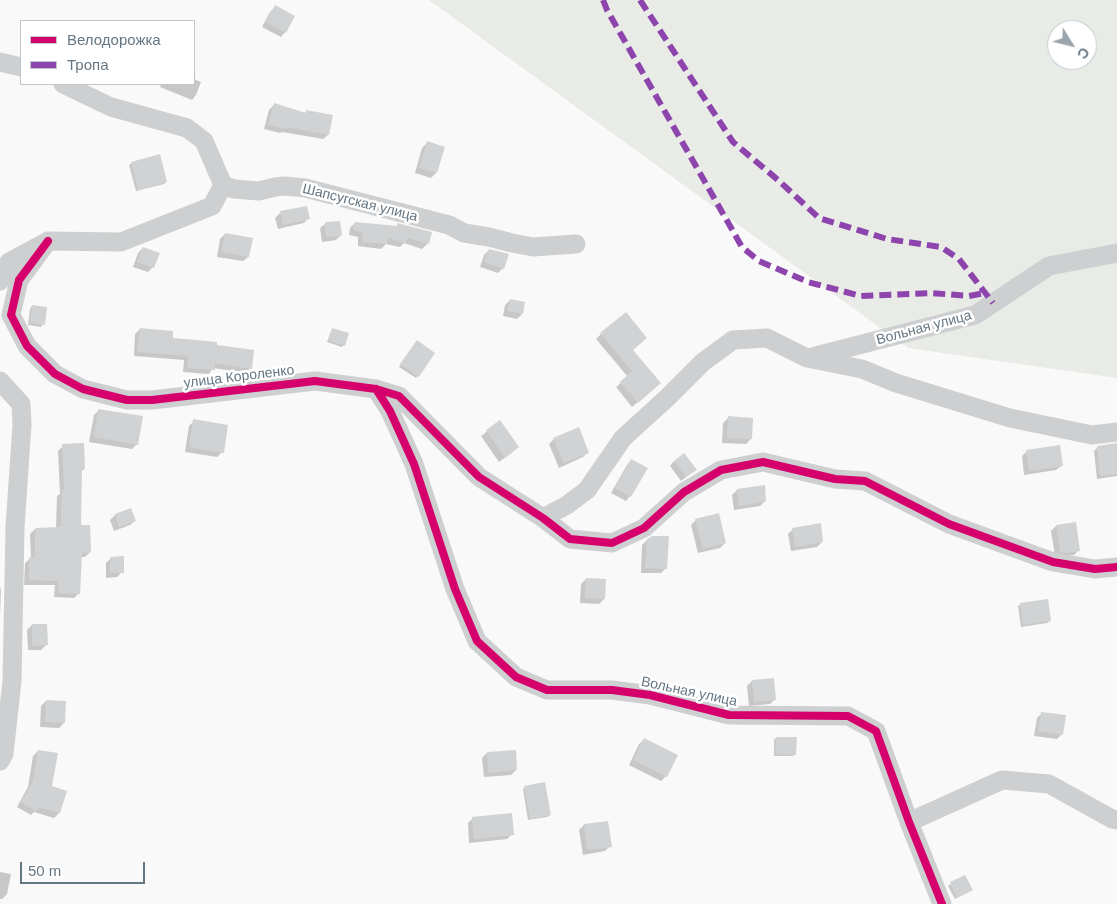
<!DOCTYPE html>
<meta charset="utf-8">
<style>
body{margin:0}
#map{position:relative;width:1117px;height:904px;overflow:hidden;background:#f9f9f9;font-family:Helvetica,sans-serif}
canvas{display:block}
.legend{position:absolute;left:20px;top:20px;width:175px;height:65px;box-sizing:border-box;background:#fff;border:1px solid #c1c8cd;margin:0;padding:6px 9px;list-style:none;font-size:15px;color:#657683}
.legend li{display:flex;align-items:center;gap:10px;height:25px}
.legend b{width:25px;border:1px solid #c1c8cd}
.north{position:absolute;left:1047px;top:20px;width:50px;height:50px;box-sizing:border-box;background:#fff;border:1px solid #c1c8cd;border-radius:50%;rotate:126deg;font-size:14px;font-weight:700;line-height:20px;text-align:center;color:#657683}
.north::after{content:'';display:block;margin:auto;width:18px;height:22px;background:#99a4ac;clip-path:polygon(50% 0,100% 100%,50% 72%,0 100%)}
.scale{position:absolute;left:20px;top:862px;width:125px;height:22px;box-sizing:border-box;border:2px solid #657683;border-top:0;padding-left:6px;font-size:15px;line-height:18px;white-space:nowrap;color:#657683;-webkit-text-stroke:4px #fff;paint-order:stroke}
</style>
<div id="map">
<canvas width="1117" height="904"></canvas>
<ul class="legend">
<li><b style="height:6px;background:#d6006c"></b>Велодорожка</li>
<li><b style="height:6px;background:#8e44ad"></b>Тропа</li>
</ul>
<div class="north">С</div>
<div class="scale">50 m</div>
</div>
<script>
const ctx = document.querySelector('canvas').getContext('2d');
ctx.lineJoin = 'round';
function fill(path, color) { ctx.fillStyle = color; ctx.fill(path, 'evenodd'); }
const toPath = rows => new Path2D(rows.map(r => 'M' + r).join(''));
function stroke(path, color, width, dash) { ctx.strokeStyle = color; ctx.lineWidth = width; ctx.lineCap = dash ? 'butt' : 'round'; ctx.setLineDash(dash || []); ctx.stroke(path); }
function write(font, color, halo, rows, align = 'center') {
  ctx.font = font + ' Helvetica,sans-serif'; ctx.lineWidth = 5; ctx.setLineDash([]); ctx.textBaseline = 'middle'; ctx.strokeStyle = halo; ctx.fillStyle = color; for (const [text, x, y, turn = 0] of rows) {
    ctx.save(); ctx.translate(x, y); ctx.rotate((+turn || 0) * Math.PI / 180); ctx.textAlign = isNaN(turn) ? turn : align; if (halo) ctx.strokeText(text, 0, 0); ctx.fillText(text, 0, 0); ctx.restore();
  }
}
fill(toPath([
 [429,0,1117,0,1117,378,908,348],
 [1057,30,1087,30,1087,60,1057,60]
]), '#e8ebe6');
fill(toPath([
 [275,7,285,32,281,37,262,27,270,12],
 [194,79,201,82,196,95,192,100,160,87,161,84,194,84],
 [274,105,305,113,307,111,328,135,323,139,282,132,280,133,264,129,269,110],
 [427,143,436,173,431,178,415,173,422,148],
 [132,163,166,182,164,184,136,191,129,165],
 [280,213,308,218,304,223,278,229,275,218],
 [339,222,341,235,336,240,322,242,320,228,325,224],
 [355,223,395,227,398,225,431,233,427,244,422,249,404,243,400,247,386,244,381,249,358,246,358,237,349,235,350,228],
 [225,234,248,257,243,261,217,257,220,239],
 [143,248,153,267,148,272,133,267,138,253],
 [489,250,503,268,498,273,480,267,484,255],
 [510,300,522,314,517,319,503,316,505,305],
 [32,306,43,324,41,327,28,325,30,309],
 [140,329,171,340,215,346,250,368,246,373,213,368,209,374,183,372,184,360,134,356,135,334],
 [333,329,344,345,342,347,327,342,331,331],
 [601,334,632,350,654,388,632,407,616,387,628,377,596,339],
 [415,344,434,353,416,378,399,367],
 [99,410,137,444,132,449,89,442,94,415],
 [728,418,751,439,746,444,722,443,723,423],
 [194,421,222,452,217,457,185,452,189,426],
 [500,422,513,452,499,462,481,436],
 [554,439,588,452,583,457,559,468,549,444],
 [1117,445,1117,476,1097,479,1094,451,1098,447],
 [63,446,84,469,81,472,80,527,90,552,85,557,81,557,79,593,74,598,54,597,55,585,24,585,25,563,31,558,30,534,35,529,56,528,57,496,60,494,58,451],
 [1027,451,1061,466,1056,470,1024,475,1022,456],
 [632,460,630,496,626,501,611,493,627,465],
 [674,461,695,470,681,481,670,466],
 [737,490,765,501,760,506,734,510,732,495],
 [131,510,135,521,130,525,114,531,110,520,115,515],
 [696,520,725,543,720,548,698,553,691,525],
 [1056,526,1079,550,1074,555,1061,557,1055,556,1051,531],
 [793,529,822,542,817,547,791,551,788,534],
 [647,540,666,568,661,573,641,573,642,545],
 [111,558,122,572,117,577,106,578,106,563],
 [586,579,604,599,599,604,580,603,581,584],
 [0,587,1,590,0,617],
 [1021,604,1050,621,1047,623,1021,627,1018,606],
 [32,625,46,645,41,650,28,650,27,630],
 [752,681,775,699,770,704,749,706,747,686],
 [46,701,64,723,59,728,40,727,41,706],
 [1042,713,1062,734,1057,739,1034,736,1037,718],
 [776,738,795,754,793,756,774,756,774,740],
 [644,740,666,776,661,781,629,765,639,744],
 [38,751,59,813,54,818,34,812,31,815,17,807,28,787,33,756],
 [487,753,516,770,511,775,484,777,482,758],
 [525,787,550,815,547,817,528,820,523,789],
 [473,818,512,834,507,839,469,843,468,823],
 [584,825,610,846,605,851,583,855,579,830],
 [0,872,11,874,7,894,2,899,0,899],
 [965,876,972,890,955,899,948,886]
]), '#0003');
fill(toPath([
 [275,5,295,16,286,33,266,22],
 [274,103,306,113,306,110,333,115,329,135,287,127,286,129,268,124],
 [427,141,445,147,437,173,419,168],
 [160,154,167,182,138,190,131,162],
 [307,206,310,219,283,225,280,211],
 [340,221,342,236,326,237,325,222],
 [355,222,397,226,397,223,432,232,429,244,407,238,406,243,388,238,387,244,362,242,363,232,353,230],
 [225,233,253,238,249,257,221,252],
 [143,247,160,253,154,268,137,262],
 [489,249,509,254,504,269,484,262],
 [510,299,525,302,523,314,507,311],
 [32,305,47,307,45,325,30,323],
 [626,312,647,338,633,350,661,383,638,403,620,382,632,371,600,333],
 [140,328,173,331,173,338,217,342,217,345,254,350,252,369,215,363,215,370,187,368,188,356,137,352],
 [332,328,349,333,345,346,328,340],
 [417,340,435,353,419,377,400,364],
 [98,409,143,416,138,445,94,437],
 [728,416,753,418,752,439,727,438],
 [193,419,228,425,224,453,189,447],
 [500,420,519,447,505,458,486,430],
 [579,427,589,453,564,463,553,438],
 [84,443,85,469,82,469,81,525,90,525,91,552,82,553,80,594,58,593,59,581,29,580,29,557,35,557,35,528,61,527,62,490,64,490,62,444],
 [1117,443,1117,474,1100,476,1097,446],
 [1060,445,1063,466,1029,471,1026,450],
 [684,453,697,470,686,477,674,461],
 [631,459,648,468,631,497,615,488],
 [765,485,766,501,739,506,737,489],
 [131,508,136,521,119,527,115,514],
 [719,513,726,543,703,549,695,519],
 [1076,522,1080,551,1067,553,1060,552,1056,525],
 [821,523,823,542,795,547,792,528],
 [652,536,669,536,667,569,645,568,647,539],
 [124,556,124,573,110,573,110,557],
 [586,578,606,579,605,599,585,598],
 [1048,599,1051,621,1023,625,1020,603],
 [32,624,47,624,48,645,32,646],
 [774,678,776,700,754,702,752,680],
 [46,700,66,701,65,723,45,722],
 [1041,712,1066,715,1063,735,1038,731],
 [776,737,797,737,796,755,775,754],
 [644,738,678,755,667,777,633,760],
 [38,750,58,753,52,786,67,791,60,813,39,807,36,811,21,802,33,781],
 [516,750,517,770,488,773,487,752],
 [545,782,551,815,530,819,524,786],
 [512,813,514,835,474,839,472,817],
 [608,821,612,847,587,850,584,824],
 [965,875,973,890,957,898,950,882]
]), '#d0d2d3');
stroke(toPath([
 [0,62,21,67],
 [63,84,111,107,187,128,204,141,223,185,234,189,259,191,275,187,285,186,305,188,449,225,464,233,489,237,512,243,533,247,576,244],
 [48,241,19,280,11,315,27,346,55,374,83,389,127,400,152,400,315,381,376,389,399,396,479,477,543,518,570,539,612,543,644,528,684,492,721,470,763,462,835,479,865,481,949,524,1053,562,1095,569,1117,567],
 [0,281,9,262,48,241,121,242,212,206,223,185],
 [812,357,975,315,1049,266,1117,253],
 [0,381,21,404,22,425,15,527,12,681,4,754,0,761],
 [376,389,390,411,414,464,455,589,477,641,516,677,547,690,612,690,650,695,729,715,848,716,876,731,909,822,942,904],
 [543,518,567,505,587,490,623,438,667,398,703,362,733,340,767,338,807,358,862,369,896,383,1010,418,1092,435,1117,432],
 [909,822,1002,780,1049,784,1112,819,1117,820]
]), '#cecfd0', 19);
stroke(toPath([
 [603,0,607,10,742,247,759,261,808,282,861,296,931,293,969,296,985,293],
 [640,0,733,142,778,180,819,218,887,239,941,247,959,259,993,303]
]), '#8e44ad', 6, [12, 6]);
stroke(toPath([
 [48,241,19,280,11,315,27,346,55,374,83,389,127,400,152,400,315,381,376,389,399,396,479,477,543,518,570,539,612,543,644,528,684,492,721,470,763,462,835,479,865,481,949,524,1053,562,1095,569,1117,567],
 [376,389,390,411,414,464,455,589,477,641,516,677,547,690,612,690,650,695,729,715,848,716,876,731,909,822,942,904]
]), '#d6006c', 8);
write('14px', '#657683', '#fff', [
 ["Шапсугская улица",360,203,14],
 ["Вольная улица",924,328,-15],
 ["улица Короленко",239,377,-7],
 ["Вольная улица",689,692,12]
]);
</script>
